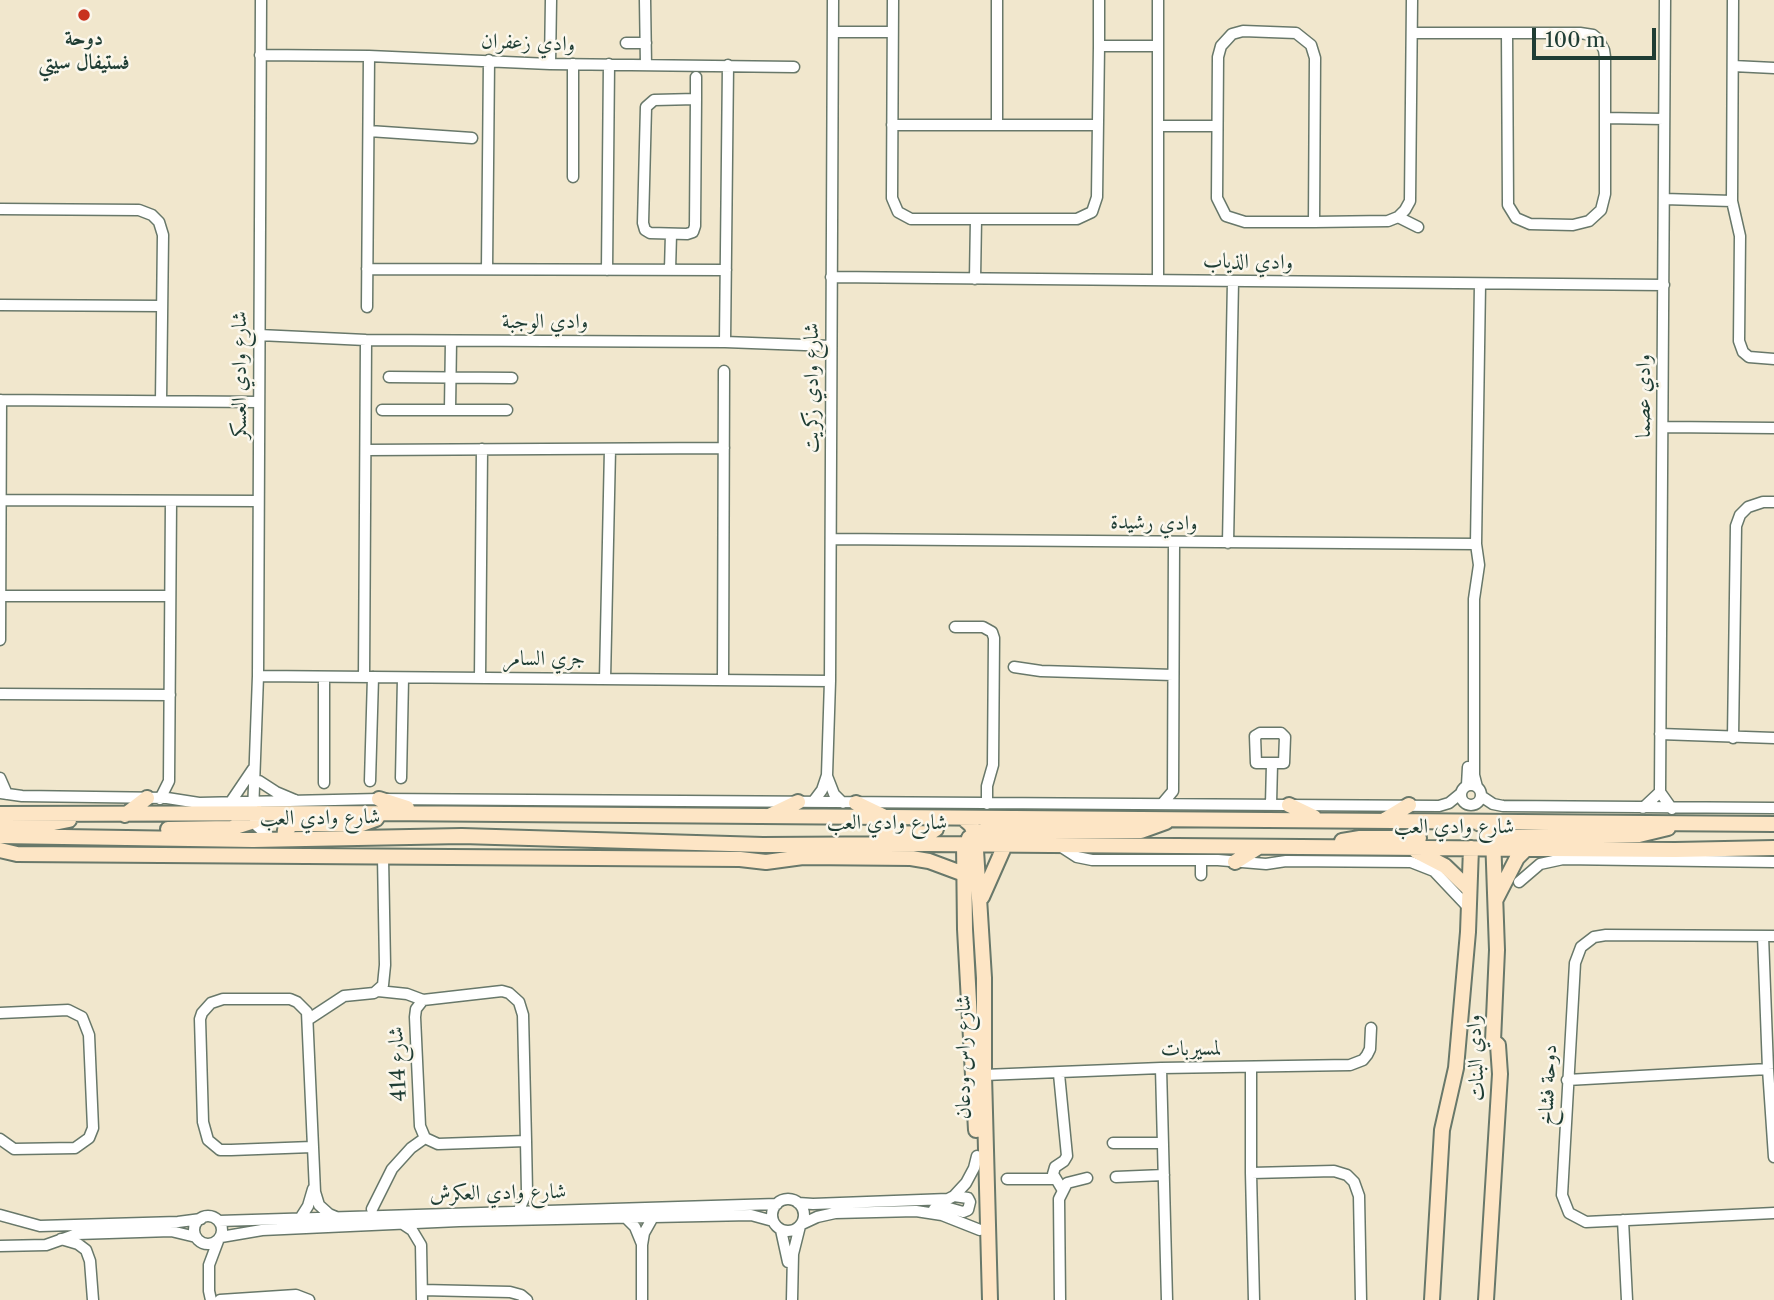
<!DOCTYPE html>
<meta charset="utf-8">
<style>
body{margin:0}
#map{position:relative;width:1774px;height:1300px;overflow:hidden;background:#f1e7cd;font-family:"Libre Caslon Text",serif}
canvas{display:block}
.scale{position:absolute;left:1532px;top:28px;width:124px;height:32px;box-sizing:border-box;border:4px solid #1f3d34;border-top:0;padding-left:9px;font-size:21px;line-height:24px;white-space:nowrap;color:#1f3d34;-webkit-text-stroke:5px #fbf7ec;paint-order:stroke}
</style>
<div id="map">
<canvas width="1774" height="1300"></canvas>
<div class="scale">100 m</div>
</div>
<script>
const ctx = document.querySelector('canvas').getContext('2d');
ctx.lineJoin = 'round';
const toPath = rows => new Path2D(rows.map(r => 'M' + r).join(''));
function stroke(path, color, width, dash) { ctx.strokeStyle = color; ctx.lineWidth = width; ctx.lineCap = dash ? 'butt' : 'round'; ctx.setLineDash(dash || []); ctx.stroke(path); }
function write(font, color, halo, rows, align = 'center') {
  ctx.font = font + ' "Libre Caslon Text",Amiri,serif'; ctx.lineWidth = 5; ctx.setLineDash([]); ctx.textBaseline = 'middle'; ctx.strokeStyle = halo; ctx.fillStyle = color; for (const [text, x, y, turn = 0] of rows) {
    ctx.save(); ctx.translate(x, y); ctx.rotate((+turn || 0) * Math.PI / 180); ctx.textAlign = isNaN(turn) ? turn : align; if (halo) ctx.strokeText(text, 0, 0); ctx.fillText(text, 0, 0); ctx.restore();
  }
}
const street = toPath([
 [261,0,258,676,253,813,257,826,273,840],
 [645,0,646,65],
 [893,0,892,198,898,212,911,219,1077,219,1092,212,1097,197,1099,46],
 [997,0,997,125],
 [1099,0,1099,46,1158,46],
 [1158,0,1158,280],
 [1665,0,1660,792,1672,809],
 [1733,0,1732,201,1740,236,1739,341,1743,352,1749,357,1774,359],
 [833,32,892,32],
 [1412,33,1580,33,1593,35,1598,39,1604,50,1605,57,1605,194,1601,210,1589,221,1573,225,1530,224,1516,218,1508,205,1507,33],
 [626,43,646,43],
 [260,55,369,56,550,64,794,67],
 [550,64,551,0],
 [573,64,573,177],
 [1733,66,1774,68],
 [696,99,654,100,646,107,643,223,645,230,650,233,687,234,693,232,695,226,696,99,696,77],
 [1605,118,1664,119],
 [892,125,1098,125],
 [1158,126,1217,126],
 [369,131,472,138],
 [1664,199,1732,201],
 [0,209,139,210,152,215,159,222,163,235,161,401],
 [1398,217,1418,227],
 [1314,222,1315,58,1311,45,1296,33,1243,31,1232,34,1221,46,1218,57,1217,198,1226,216,1245,222,1314,222,1388,221,1398,217,1405,210,1410,201,1412,0],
 [367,269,726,270],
 [487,269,489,60],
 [607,270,609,64],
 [670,270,671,234],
 [831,277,1664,285],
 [975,279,976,219],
 [0,305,162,306],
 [367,307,369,56],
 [259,335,366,340,725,342,831,346],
 [725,342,728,65],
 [389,377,512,378],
 [0,400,259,402],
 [450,409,451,341],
 [382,410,507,410],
 [1663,427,1774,428],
 [366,450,724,448],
 [1,500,258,501],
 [832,539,1476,544],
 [1228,543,1233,281],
 [0,596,170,596],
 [955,627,983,627,992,632,994,638,993,765,987,786,987,804],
 [0,640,1,400],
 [1014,667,1041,671,1173,675],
 [258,676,830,681],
 [364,677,366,340],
 [480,678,482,449],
 [605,679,610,449],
 [723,680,724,371],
 [0,694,170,695],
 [1281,733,1285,737,1284,763,1256,763,1255,736,1260,733,1281,733],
 [1660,734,1774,738],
 [1733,738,1736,526,1740,515,1748,507,1763,502,1774,502],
 [827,776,834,794,843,803],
 [0,778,7,794],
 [401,778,403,678],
 [259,781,276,792,295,800],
 [370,781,373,677],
 [324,783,324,677],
 '1461 795a10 10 0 1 1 20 0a10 10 0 1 1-20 0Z',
 [1467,785,1468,767],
 [1477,787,1474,775,1474,599,1479,565,1476,544,1480,284],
 [0,793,22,796,167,798,199,803,379,799,1439,806,1449,803,1460,794],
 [1481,796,1493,804,1503,806,1774,808],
 [160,799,169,781,171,501],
 [813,802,822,790,827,775,830,681,833,0],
 [230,803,253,769],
 [1162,804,1173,791,1174,543],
 [1271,804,1272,764],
 [1643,808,1660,792],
 [1060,846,1077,857,1092,860,1218,860,1266,864,1286,861,1411,862,1434,871,1468,907],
 [1201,861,1201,875],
 [1519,882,1540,864,1563,859,1774,862],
 [1763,936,1768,1069,1774,1157],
 [1774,936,1606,935,1594,937,1581,947,1575,963,1562,1195,1569,1213,1586,1222,1774,1213],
 [378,991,407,994,423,1000],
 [0,1013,68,1010,82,1017,89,1035,93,1128,89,1138,75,1148,14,1149,0,1139],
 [309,1019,344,996,374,993,383,985,385,965,383,857],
 [1251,1067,1251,1173,1254,1300],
 [1161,1068,1167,1300],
 [1059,1074,1067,1156,1064,1161,1055,1167,1053,1174,1062,1189],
 [984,1075,1161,1068,1350,1065,1363,1060,1367,1055,1370,1049,1371,1028],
 [1567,1080,1768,1069],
 [1113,1143,1163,1143],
 [312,1147,231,1150,220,1150,208,1140,203,1122,200,1019,202,1013,211,1003,223,999,290,999,297,1002,307,1012,315,1192,319,1205,329,1214,336,1217],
 [1251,1173,1334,1171,1347,1175,1354,1182,1359,1196,1361,1300],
 [1116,1177,1164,1175],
 [1007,1179,1055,1179],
 '772 1215a16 16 0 1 1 32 0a16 16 0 1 1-32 0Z',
 [798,1203,813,1204,948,1199,954,1196,966,1183,974,1168,977,1156],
 [372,1209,392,1169,411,1148,425,1138],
 [934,1209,949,1208,963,1212,968,1210,970,1202,968,1198,954,1196],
 [518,1212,527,1192,526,1141,523,1015,519,1002,509,993,502,991,423,1000,416,1009,415,1017,420,1126,425,1138,438,1144,526,1141],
 [0,1215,40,1226,178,1222,201,1219],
 '194 1230a14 14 0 1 1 28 0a14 14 0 1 1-28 0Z',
 [301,1217,308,1206,313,1189],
 [626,1218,635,1227,642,1244],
 [1623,1220,1627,1300],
 [219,1221,777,1204],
 [403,1224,412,1230,421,1245,422,1300],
 [802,1224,817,1217,835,1213,916,1211,942,1215,980,1230],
 [781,1230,788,1262],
 [221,1237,262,1230,459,1221,751,1215,773,1221],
 [61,1239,78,1244,86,1250,90,1261,93,1300],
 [0,1246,46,1245,77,1234,171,1231,196,1237],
 [422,1290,510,1292,521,1295,527,1300],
 [211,1300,209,1291,209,1265,218,1241],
 [220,1300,296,1295,309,1300],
 [642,1300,642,1245,644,1233,653,1217],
 [792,1300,793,1254,800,1226],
 [1060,1300,1059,1199,1067,1183,1087,1178]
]);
const secondary = toPath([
 [379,799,407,808],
 [856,803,883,816],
 [1289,805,1314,817],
 [0,814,380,813,1774,824],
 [125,815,147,798],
 [771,815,798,802],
 [963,818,971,825,975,834,984,978,984,1075,990,1300],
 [1383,821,1409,805],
 [1478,823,1488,827,1493,836,1497,950,1493,1041,1498,1045,1500,1074,1486,1300],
 [0,825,44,825,69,820],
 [168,829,232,828,254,821,259,813],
 [882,834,930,833,936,829,938,818],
 [0,836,253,840,462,836,763,845,927,844,1675,850,1774,848],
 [1486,837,1639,835,1668,828],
 [969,838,980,832,990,831,1141,831,1166,822],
 [284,839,285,830,293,824,362,824,376,819,380,813],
 [1342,841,1360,838,1419,838],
 [964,844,965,929,976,1130],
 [0,850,17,854,740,859,766,862,803,857,911,858,929,861,964,874],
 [1416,851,1445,866,1468,888],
 [1235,862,1257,848],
 [982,897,1005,845],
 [1496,899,1517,858,1527,848],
 [1432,1300,1442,1130,1456,1068,1468,932,1471,848]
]);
stroke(street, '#68786a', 13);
stroke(secondary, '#68786a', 18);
stroke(street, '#fff', 10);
stroke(secondary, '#fde5c5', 14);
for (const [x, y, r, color] of [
 [84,15,7,"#c8321e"]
]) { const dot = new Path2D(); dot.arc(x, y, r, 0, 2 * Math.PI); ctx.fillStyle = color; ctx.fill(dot); stroke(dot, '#fbf7ec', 2.5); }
write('bold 21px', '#1f3d34', '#fbf7ec', [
 ["دوحة",84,39],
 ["فستيفال سيتي",84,63]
]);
write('21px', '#1f3d34', '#fbf7ec', [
 ["وادي زعفران",528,43,2],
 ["وادي الذياب",1248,262,1],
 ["وادي الوجبة",545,322],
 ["شارع وادي العسكر",240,375,-90],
 ["شارع وادي زكريت",812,388,-90],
 ["وادي عصما",1644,396,-90],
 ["وادي رشيدة",1154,523,1],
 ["جري السامر",544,659],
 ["شارع وادي العب",320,818,-1],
 ["شارع وادي العب",887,823],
 ["شارع وادي العب",1454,827],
 ["لمسيربات",1191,1049,-1],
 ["شارع راس ودعان",964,1057,-90],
 ["وادي البنات",1476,1058,-93],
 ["شارع 414",398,1064,-93],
 ["دوحة فشاخ",1548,1085,-87],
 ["شارع وادي العكرش",498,1193,-1]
]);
</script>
